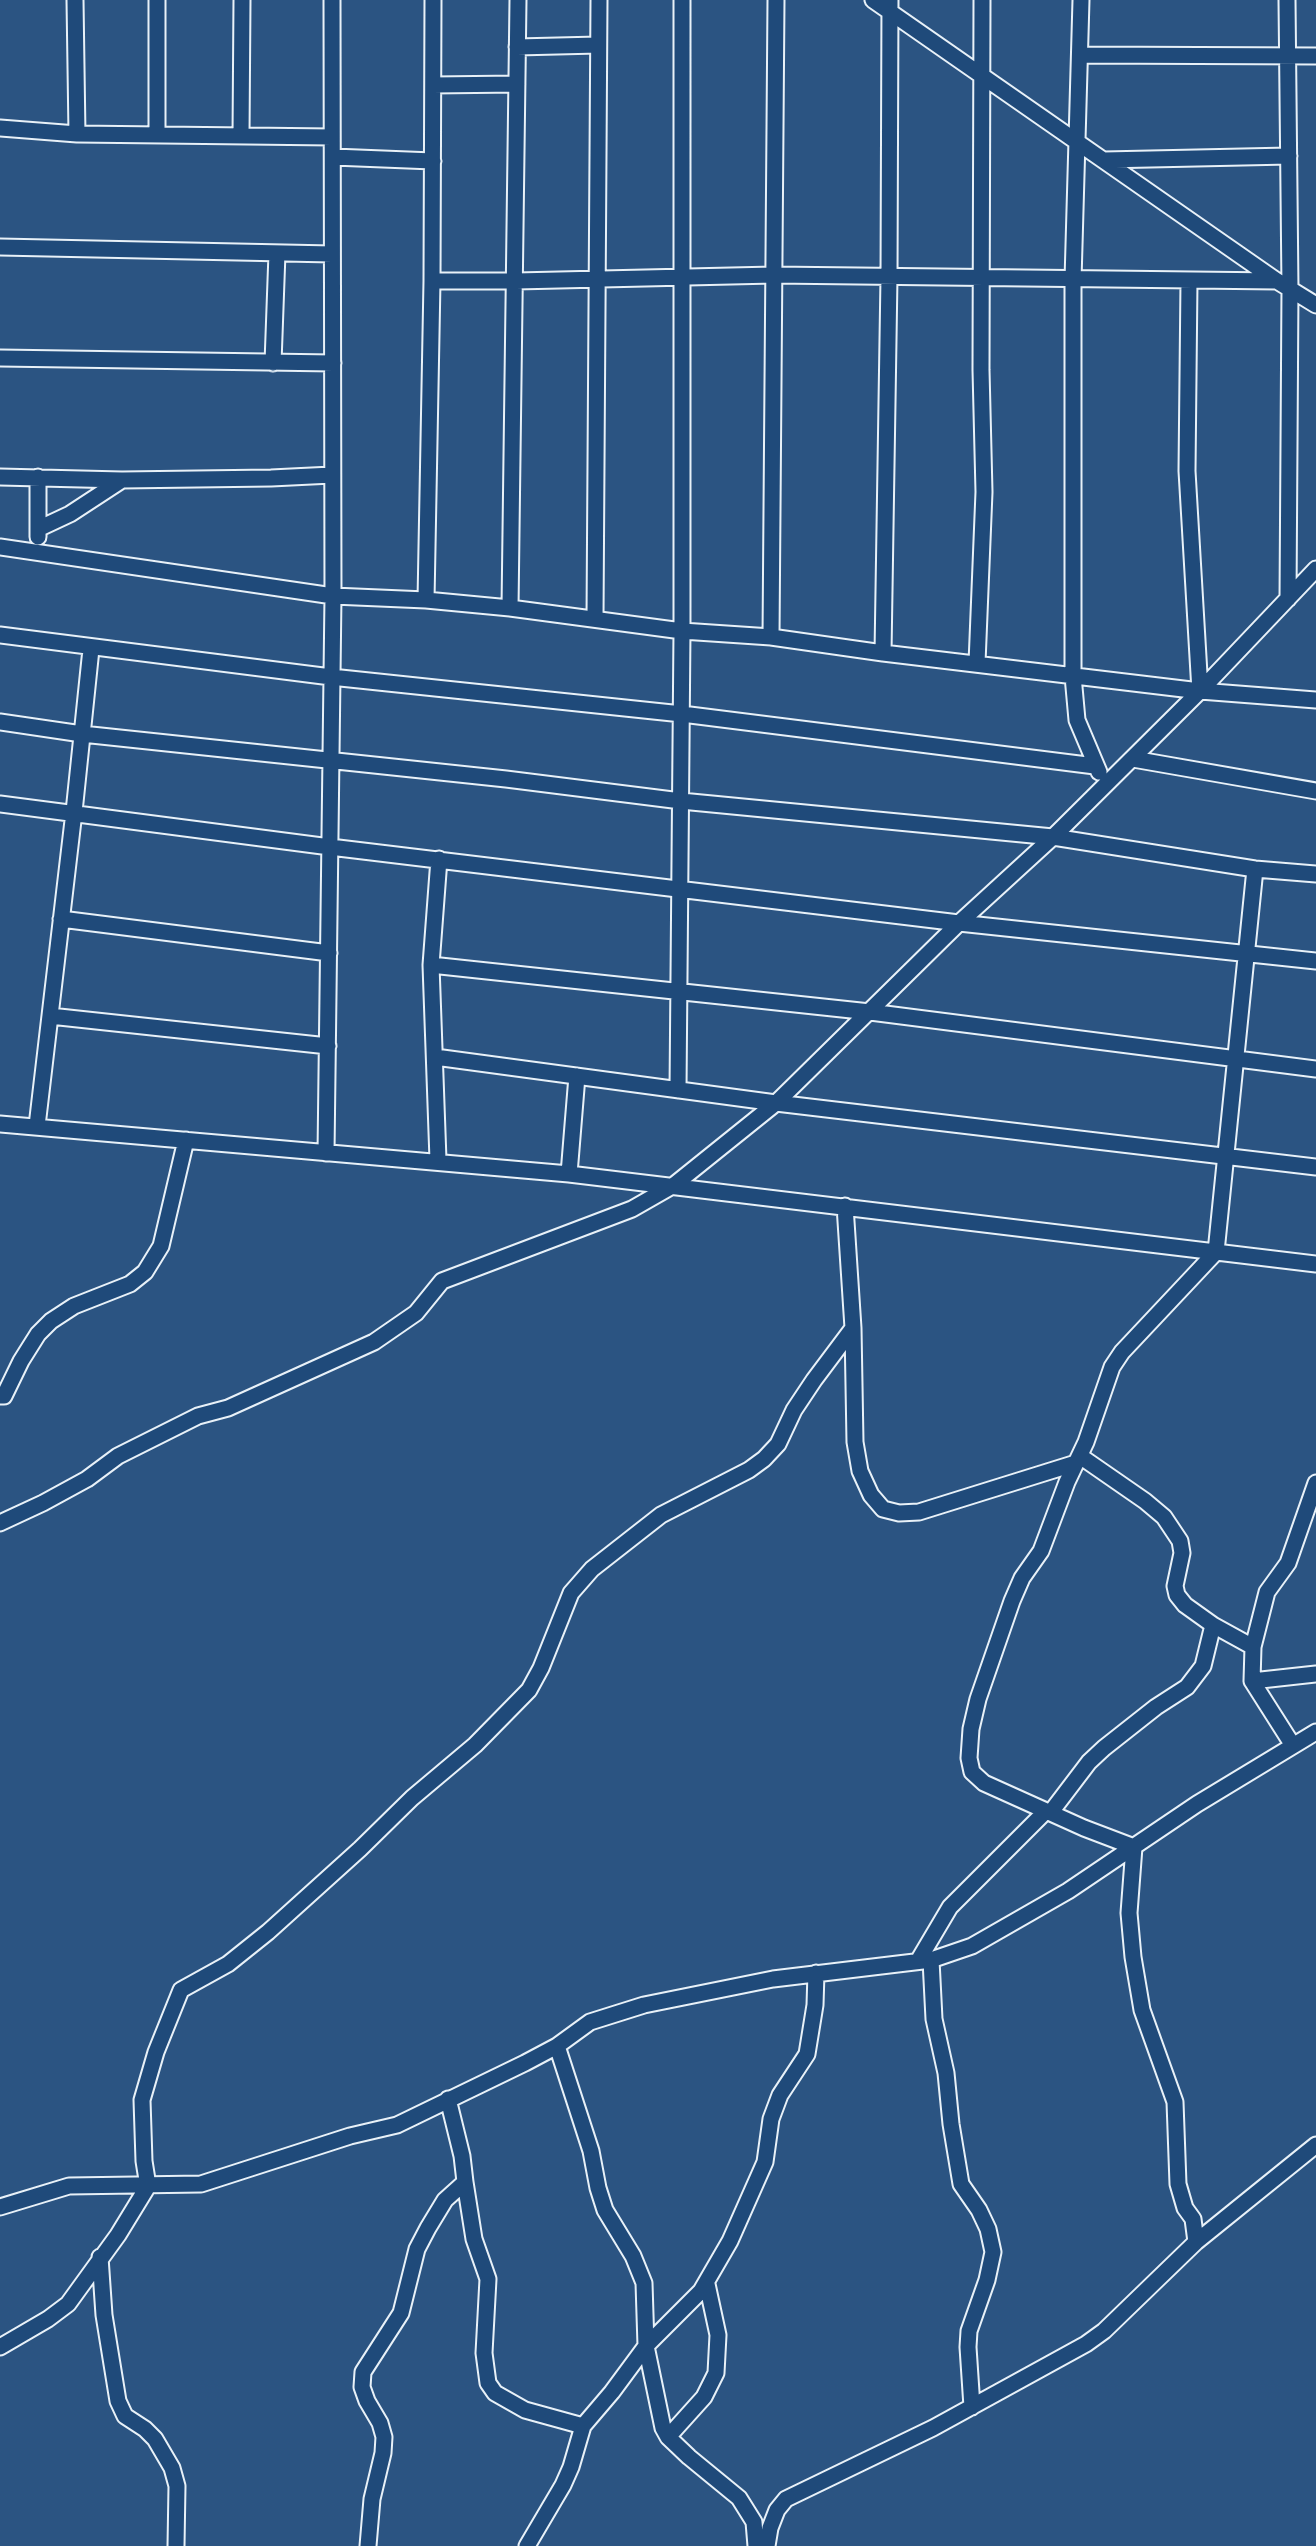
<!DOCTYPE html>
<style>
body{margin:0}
canvas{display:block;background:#2b5482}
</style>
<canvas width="1316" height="2546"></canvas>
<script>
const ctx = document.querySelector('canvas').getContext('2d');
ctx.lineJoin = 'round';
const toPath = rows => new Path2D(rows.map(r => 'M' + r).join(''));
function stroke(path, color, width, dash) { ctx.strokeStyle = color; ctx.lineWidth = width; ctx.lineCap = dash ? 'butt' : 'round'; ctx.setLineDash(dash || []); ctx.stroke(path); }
const minor = toPath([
 [75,0,77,134],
 [873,0,1277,281,1316,305],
 [1081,0,1073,280,1073,676,1077,720,1099,772],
 [1287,0,1290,288,1288,599],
 [517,47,598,45],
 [1081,55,1316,56],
 [433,85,517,84],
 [0,128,77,134,332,137],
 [157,135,157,0],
 [241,136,242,0],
 [333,157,433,161],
 [1104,160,1289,156],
 [0,247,332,254],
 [432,281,516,281,774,275,1277,281],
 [1189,281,1187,471,1200,691],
 [0,358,333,363],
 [273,363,277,253],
 [0,477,122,480,271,478,332,475],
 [38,529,70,514,122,480],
 [38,537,38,477],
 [0,547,333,596,426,600,510,608,682,631,771,637,883,653,1200,691,1316,700],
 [426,600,432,281,433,0],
 [510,608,518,0],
 [595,618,599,0],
 [0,635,331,677,682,714,1095,766],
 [771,637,776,0],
 [883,653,889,277,890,0],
 [977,663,984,492,981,370,982,0],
 [0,722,82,734,506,779,681,801,1053,837,1255,869,1316,874],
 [1133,759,1316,791],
 [0,804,330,847,959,923,1316,961],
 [61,919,329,953],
 [431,965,870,1012,1316,1069],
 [50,1016,328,1046],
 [435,1057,776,1103,1316,1167],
 [678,1090,682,631,682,0],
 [0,1124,569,1174,1316,1264],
 [37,1126,74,812,91,649],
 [326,1153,333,596,332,0],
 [438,1160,431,965,439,859],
 [569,1174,577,1076],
 [845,1206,853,1328,855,1442,860,1471,871,1495,883,1509,899,1513,919,1512,1076,1463],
 [0,1396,4,1396,21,1361,38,1334,51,1321,74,1306,130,1284,145,1272,161,1246,186,1140],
 [1080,1456,1145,1501,1164,1517,1180,1541,1182,1553,1175,1586,1177,1595,1185,1605,1213,1625,1253,1647],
 [0,1523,43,1503,87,1479,118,1456,198,1416,228,1408,374,1342,416,1313,442,1281,632,1209,674,1185,776,1103,959,923,1053,837,1200,691,1316,569],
 [1252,1681,1316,1674],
 [1292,1744,1252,1681,1253,1647,1267,1592,1288,1563,1316,1483],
 [1051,1812,1089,1762,1104,1748,1156,1707,1187,1687,1203,1666,1213,1625],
 [931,1960,934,2019,946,2073,951,2124,961,2184,979,2210,988,2229,993,2252,987,2280,969,2331,968,2347,972,2407],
 [918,1961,950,1907,1046,1811],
 [557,2046,591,2151,598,2188,605,2210,633,2256,644,2283,646,2346,663,2428,668,2437,689,2457,739,2498,754,2522,756,2546],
 [465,2182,474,2239,488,2279,484,2353,488,2383,495,2393,525,2410,583,2426],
 [0,2207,69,2186,201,2184,350,2136,397,2125,525,2063,557,2046,590,2022,644,2005,773,1979,931,1960,972,1946,1068,1891,1197,1804,1316,1732],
 [1196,2242,1193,2219,1185,2208,1178,2184,1175,2102,1142,2010,1133,1957,1129,1913,1134,1847,1084,1828,984,1783,972,1772,969,1758,971,1729,978,1699,1012,1601,1022,1578,1041,1551,1067,1482,1086,1442,1112,1367,1122,1352,1216,1252,1255,869],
 [100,2257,104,2315,118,2401,125,2416,145,2429,155,2439,172,2468,177,2486,176,2546],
 [0,2347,48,2319,68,2304,118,2235,148,2186,144,2161,142,2100,156,2052,181,1990,228,1964,268,1932,360,1849,412,1798,475,1745,529,1690,541,1668,571,1593,592,1569,661,1515,749,1470,764,1459,778,1444,794,1410,814,1380,853,1328],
 [668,2437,704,2397,716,2373,718,2335,707,2284],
 [368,2546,372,2499,383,2453,384,2437,380,2423,367,2401,362,2387,363,2372,401,2313,417,2249,428,2228,445,2200,465,2182,462,2156,448,2099],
 [527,2546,563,2485,571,2467,583,2426,612,2392,646,2346,701,2291,730,2241,765,2162,771,2119,780,2095,807,2054,815,2005,816,1973],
 [767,2546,770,2528,777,2510,786,2499,933,2428,1086,2344,1104,2331,1196,2242,1316,2145]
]);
stroke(minor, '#e8f1f8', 19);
stroke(minor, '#1f4a7a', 15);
</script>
